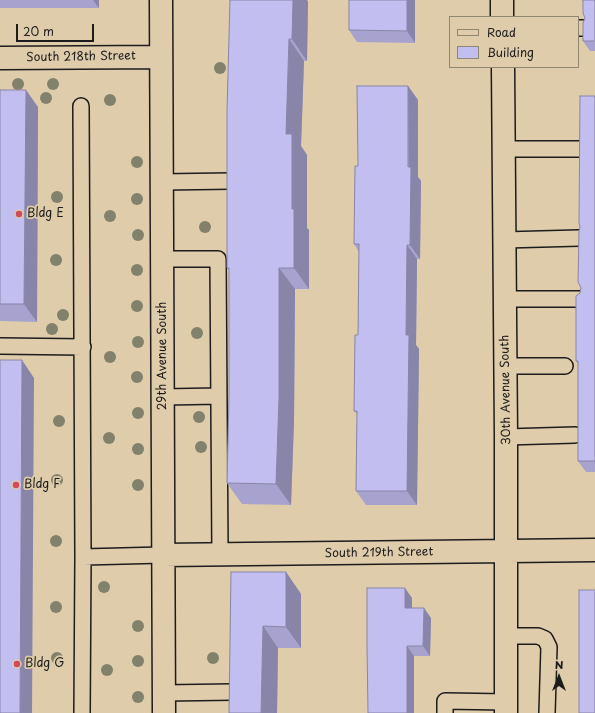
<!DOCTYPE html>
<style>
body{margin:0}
#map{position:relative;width:595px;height:713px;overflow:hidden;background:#dfccaa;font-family:"Playpen Sans",sans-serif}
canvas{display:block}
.legend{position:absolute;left:449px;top:16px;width:130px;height:52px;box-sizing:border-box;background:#dfccaa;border:1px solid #918671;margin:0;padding:5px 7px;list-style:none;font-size:12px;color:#1c1c1c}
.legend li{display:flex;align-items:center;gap:8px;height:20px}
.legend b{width:20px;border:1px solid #918671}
.north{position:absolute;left:539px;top:657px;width:40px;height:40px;-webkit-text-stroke:3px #dfccaa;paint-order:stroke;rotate:0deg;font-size:11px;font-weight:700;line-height:16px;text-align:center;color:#1c1c1c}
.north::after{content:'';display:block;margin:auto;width:14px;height:18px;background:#1c1c1c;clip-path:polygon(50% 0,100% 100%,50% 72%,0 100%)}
.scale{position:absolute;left:16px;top:24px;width:78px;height:18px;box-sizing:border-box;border:2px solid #1c1c1c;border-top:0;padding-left:5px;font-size:12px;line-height:14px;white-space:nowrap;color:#1c1c1c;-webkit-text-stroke:3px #dfccaa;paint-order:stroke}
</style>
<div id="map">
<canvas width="595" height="713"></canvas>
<ul class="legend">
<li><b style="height:5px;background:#dfccaa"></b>Road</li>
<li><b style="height:11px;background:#c2bef0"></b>Building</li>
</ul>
<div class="north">N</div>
<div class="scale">20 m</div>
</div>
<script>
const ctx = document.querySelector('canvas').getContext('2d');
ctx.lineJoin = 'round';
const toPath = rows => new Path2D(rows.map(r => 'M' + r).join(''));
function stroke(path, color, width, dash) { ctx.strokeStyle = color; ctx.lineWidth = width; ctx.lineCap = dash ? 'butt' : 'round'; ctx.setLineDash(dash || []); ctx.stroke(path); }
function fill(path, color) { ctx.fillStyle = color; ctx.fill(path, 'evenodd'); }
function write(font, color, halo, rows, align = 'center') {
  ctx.font = font + ' "Playpen Sans",sans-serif'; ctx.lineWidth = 3.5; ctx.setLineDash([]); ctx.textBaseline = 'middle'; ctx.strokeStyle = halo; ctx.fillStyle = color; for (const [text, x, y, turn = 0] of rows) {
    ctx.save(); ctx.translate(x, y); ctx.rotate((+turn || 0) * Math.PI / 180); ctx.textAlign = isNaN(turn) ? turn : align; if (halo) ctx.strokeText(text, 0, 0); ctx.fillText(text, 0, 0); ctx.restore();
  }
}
const lane = toPath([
 [578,28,583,28],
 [81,106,83,557,82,713],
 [503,149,579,149],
 [162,182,231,181],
 [504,240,579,238],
 [162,259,218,259,220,555],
 [505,299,580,299],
 [0,346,83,347],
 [506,366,565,366],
 [163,397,219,396],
 [506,437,575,435],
 [83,557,163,555],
 [507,636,538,636,545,639,549,647,547,713],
 [164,693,233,692],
 [445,713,445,701,506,702]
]);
const street = toPath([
 [161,0,164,713],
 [502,0,502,17],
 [0,58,161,57],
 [503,67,506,437,506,713],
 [163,555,595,550]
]);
stroke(lane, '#1c1c1c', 18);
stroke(street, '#1c1c1c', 25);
stroke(lane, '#dfccaa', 15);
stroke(street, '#dfccaa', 22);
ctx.fillStyle = '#82816b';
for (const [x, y] of [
 [220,68],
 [18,84],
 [53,84],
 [46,98],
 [110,100],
 [137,162],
 [57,197],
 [137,199],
 [110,216],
 [205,227],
 [138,235],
 [56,260],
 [137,270],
 [137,306],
 [63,315],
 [52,329],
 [197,333],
 [138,342],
 [110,357],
 [137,377],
 [138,413],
 [199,417],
 [59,421],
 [109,438],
 [201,447],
 [138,449],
 [57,480],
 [138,485],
 [56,541],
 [104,587],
 [56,607],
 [138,626],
 [57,658],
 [213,658],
 [138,661],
 [107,670],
 [138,697]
]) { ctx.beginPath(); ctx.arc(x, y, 6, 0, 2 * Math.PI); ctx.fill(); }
fill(toPath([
 [0,0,99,0,99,8,0,8],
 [230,0,307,0,308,2,307,61,304,61,301,146,307,155,307,228,309,230,309,289,295,289,294,421,291,505,242,504,227,483,229,396,229,270,227,268],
 [415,0,415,43,357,42,349,30],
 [595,0,595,51,590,51,583,41],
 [408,86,418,100,418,177,421,181,420,259,417,259,416,345,419,349,417,505,366,505,356,491,357,414,354,411,358,335,359,252,354,244],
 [0,90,38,107,37,322,0,321],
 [595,96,595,472,586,472,578,461,578,364,576,361,580,293,581,288,580,227],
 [231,572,286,572,301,594,301,648,278,648,277,713],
 [412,598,412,608,431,618,430,656,414,656,368,713]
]), '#a7a3ce');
fill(toPath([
 [93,0,99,0,99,8],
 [293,0,307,0,308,2,307,61,292,39],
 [407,0,415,0,415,43,407,31],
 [289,39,304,61,301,146,307,155,307,228,309,230,309,289,294,268,292,209,286,134],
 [408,86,418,100,418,177,421,181,420,259,410,245],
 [26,90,38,107,37,322,24,304],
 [407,245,417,259,416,345,419,349,417,505,407,491,406,335],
 [279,268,295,289,294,421,291,505,276,484],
 [22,360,34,378,32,713,20,713],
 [286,572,301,594,301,648,286,627],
 [405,588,412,598,412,618,405,608],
 [424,608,431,618,430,656,423,646],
 [263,626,278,648,277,713,261,713],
 [407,646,414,656,414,713,407,713]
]), '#8885a8');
const building = toPath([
 [230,0,293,0,292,39,289,39,286,134,292,134,292,209,294,209,294,268,279,268,279,399,276,484,227,483,229,396,229,268,227,268,227,111,230,0],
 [349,0,407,0,407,31,349,30,349,0],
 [583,0,595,0,595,41,583,41,583,23,585,18,583,13,583,0],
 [357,86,408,86,408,167,411,167,410,245,407,245,406,335,409,335,407,491,356,491,357,411,354,411,355,335,358,335,359,244,354,244,355,166,358,166,357,86],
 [0,90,26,90,24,304,0,304,0,90],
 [580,96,595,96,595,461,578,461,578,361,576,361,576,296,580,293,581,288,578,282,579,231,580,227,579,223,580,96],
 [0,360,22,360,20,713,0,713,0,360],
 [231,572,286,572,286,627,263,626,261,713,229,713,231,572],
 [367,588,405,588,405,608,424,608,423,646,407,646,407,713,368,713,367,646,367,588],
 [579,590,595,590,595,713,579,713,579,590]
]);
fill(building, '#c2bef0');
stroke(building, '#8885a8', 1);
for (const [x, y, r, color] of [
 [19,214,4,"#d1495b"],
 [16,485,4,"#d1495b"],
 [17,664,4,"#d1495b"]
]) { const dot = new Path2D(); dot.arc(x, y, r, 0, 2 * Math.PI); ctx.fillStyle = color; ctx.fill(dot); stroke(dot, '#dfccaa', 1.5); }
write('12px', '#1c1c1c', '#dfccaa', [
 ["South 218th Street",81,57,-1],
 ["29th Avenue South",163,356,-90],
 ["30th Avenue South",506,390,-91],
 ["South 219th Street",379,553,-1]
]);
write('12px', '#1c1c1c', '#dfccaa', [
 ["Bldg E",27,214],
 ["Bldg F",24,485],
 ["Bldg G",25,664]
], 'left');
</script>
